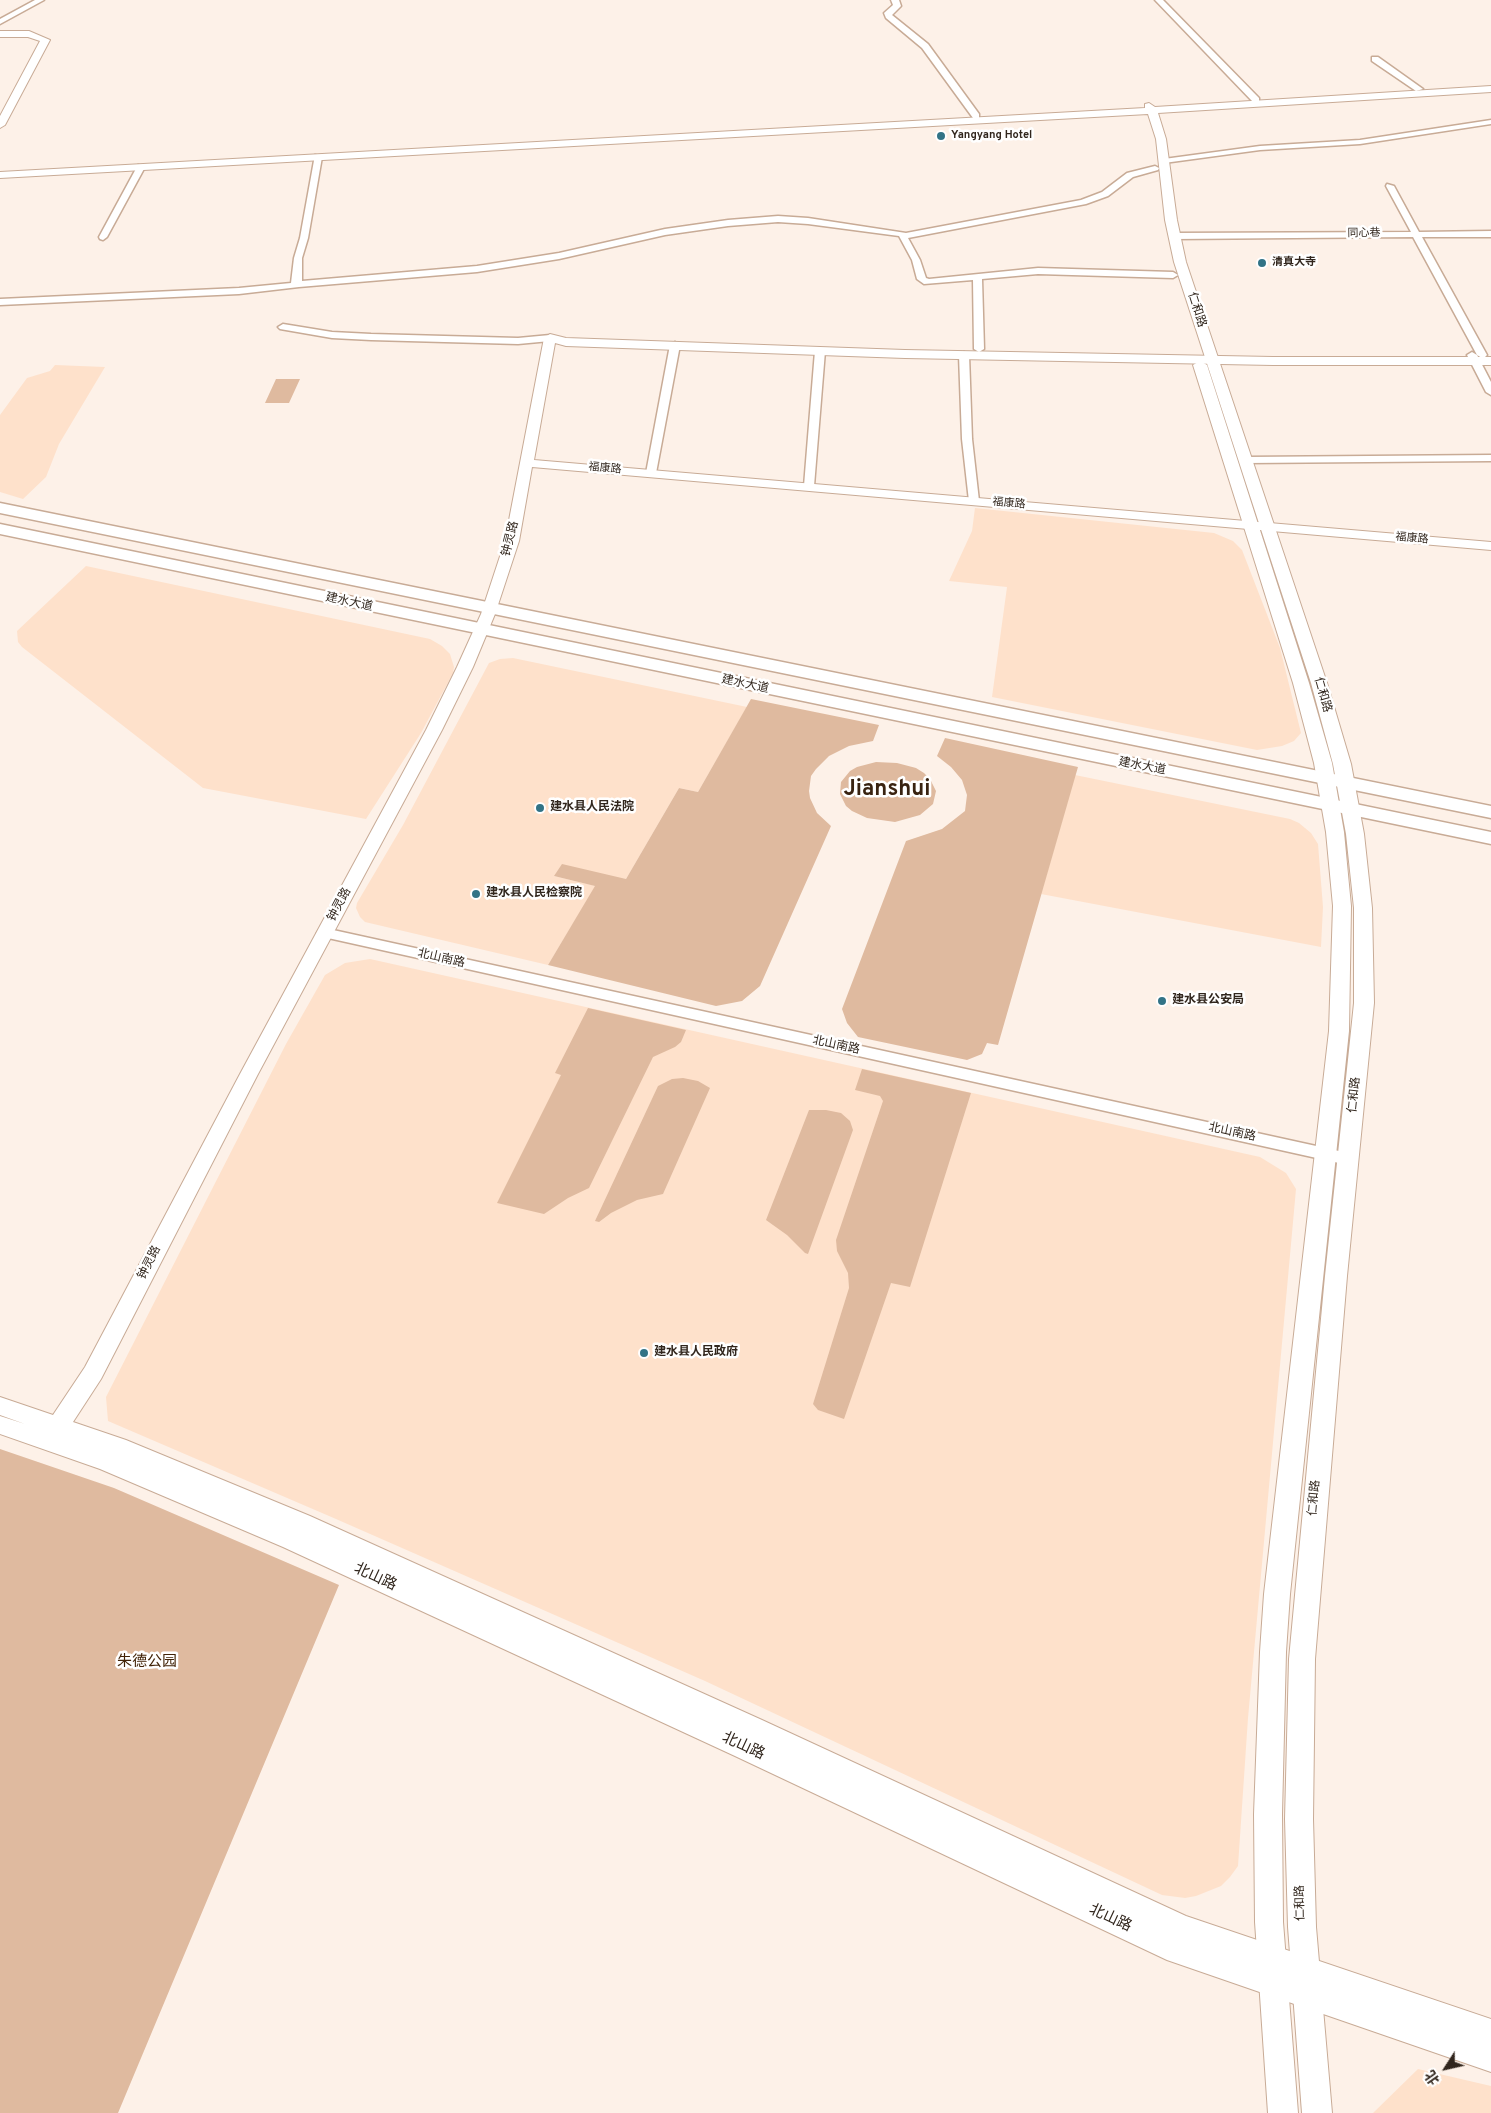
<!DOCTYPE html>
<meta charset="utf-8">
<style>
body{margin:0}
#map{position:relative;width:1491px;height:2113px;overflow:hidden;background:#fdf1e8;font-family:Overpass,"Noto Sans SC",sans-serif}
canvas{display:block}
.north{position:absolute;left:1421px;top:2043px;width:50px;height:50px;-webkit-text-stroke:4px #fff;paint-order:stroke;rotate:235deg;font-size:14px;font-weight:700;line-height:20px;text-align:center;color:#31261d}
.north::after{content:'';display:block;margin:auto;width:18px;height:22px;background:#31261d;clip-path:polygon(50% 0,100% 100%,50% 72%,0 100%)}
</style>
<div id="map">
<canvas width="1491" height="2113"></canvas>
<div class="north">北</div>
</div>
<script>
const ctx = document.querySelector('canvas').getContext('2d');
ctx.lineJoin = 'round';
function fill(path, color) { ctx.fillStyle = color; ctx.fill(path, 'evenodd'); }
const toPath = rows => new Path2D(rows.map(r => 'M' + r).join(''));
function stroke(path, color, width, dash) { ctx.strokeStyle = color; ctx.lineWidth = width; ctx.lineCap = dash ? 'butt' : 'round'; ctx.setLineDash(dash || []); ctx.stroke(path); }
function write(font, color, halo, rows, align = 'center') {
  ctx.font = font + ' Overpass,"Noto Sans SC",sans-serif'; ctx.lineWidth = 5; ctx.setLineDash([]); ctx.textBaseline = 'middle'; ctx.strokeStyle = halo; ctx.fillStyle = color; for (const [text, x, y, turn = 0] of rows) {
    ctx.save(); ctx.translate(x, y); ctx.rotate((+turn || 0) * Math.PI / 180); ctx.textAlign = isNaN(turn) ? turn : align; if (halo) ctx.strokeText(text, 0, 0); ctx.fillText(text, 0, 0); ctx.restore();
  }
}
fill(toPath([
 [55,365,105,367,59,444,46,477,23,499,0,492,0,415,27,378,50,371],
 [975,508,1214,533,1233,541,1242,550,1280,648,1301,733,1294,741,1282,746,1257,750,992,697,1007,587,949,581,972,531],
 [86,566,430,639,442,646,450,654,454,667,453,673,421,733,366,819,203,788,22,647,18,642,17,631],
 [513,658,747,707,698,792,679,788,626,879,554,876,596,886,548,965,365,922,360,917,356,908,357,903,403,825,489,663,500,659],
 [1075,775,1290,819,1299,823,1311,833,1318,844,1323,907,1321,947,1041,894],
 [370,959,1260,1157,1286,1173,1296,1189,1248,1718,1238,1866,1230,1877,1221,1886,1196,1896,1185,1898,1162,1895,705,1681,336,1519,108,1421,106,1397,286,1044,325,975,345,963],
 [1418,2069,1491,2086,1491,2113,1373,2113]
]), '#fee1cb');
fill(toPath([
 [276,379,300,379,289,403,265,403],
 [751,699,879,725,873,741,849,746,829,756,816,769,811,776,809,791,810,798,817,813,831,826,760,986,742,1001,716,1006,548,965,595,886,554,876,562,864,626,879,679,788,698,792],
 [945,738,1078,767,998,1045,987,1043,982,1054,967,1060,858,1037,847,1023,842,1009,906,841,942,829,965,811,967,795,962,780,951,767,937,756],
 [876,762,897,763,916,768,924,773,930,779,936,791,933,804,920,815,895,822,867,818,852,811,846,806,840,794,841,782,850,771,857,767],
 [588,1008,686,1030,681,1042,675,1047,653,1057,589,1188,568,1198,544,1214,497,1203,561,1075,555,1073],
 [862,1069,971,1093,910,1287,891,1283,844,1419,818,1410,813,1404,849,1288,848,1273,837,1251,836,1240,883,1101,880,1096,855,1090],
 [683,1078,698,1081,710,1088,663,1194,637,1200,611,1213,599,1222,595,1221,658,1086,672,1079],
 [809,1110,826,1110,841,1113,850,1121,853,1130,808,1254,805,1253,787,1235,766,1220],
 [0,1449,114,1488,339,1585,118,2113,0,2113]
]), '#dfba9f');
const minor = toPath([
 [35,0,44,0,0,24,0,19,35,0],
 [891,0,899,0,901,6,892,15,928,44,979,114,979,118,973,118,922,48,886,18,884,13,893,5,891,0],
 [1155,0,1163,0,1259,98,1259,102,1253,102,1155,0],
 [1372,57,1378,57,1423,89,1416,91,1372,61,1372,57],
 [1491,120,1491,124,1360,144,1260,150,1164,163,1160,161,1164,159,1260,146,1360,140,1491,120],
 [315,155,322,157,308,238,302,258,302,281,477,266,559,253,665,229,728,220,778,216,808,218,906,233,1081,200,1102,192,1127,173,1155,166,1159,168,1158,170,1133,177,1108,196,1086,204,908,238,920,260,926,278,929,279,1038,268,1173,272,1178,275,1173,278,1038,274,982,279,984,349,979,352,974,349,973,280,924,284,917,279,912,260,899,236,808,224,778,222,728,226,665,235,559,259,477,272,299,287,239,294,0,305,0,299,239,288,291,283,294,258,300,238,315,155],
 [138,165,145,167,107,237,103,240,100,239,99,237,138,165],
 [1387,184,1394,186,1419,232,1491,231,1491,237,1422,237,1487,355,1485,357,1482,358,1477,355,1413,237,1174,239,1170,236,1174,233,1411,232,1386,186,1387,184],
 [283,324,332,332,371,334,518,338,550,335,555,338,550,341,518,344,371,340,332,338,280,329,278,327,283,324],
 [675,342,680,345,656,473,651,476,646,473,670,345,675,342],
 [820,348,825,351,814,486,809,489,804,486,815,351,820,348],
 [964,352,969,355,972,439,979,501,974,504,969,501,962,439,959,355,964,352],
 [1472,352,1477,355,1491,382,1491,395,1486,392,1467,355,1472,352],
 [1491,455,1491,461,1247,463,1242,460,1247,457,1491,455],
 [324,928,1348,1153,1354,1155,1356,1159,1354,1163,1348,1165,319,936,317,933,319,930,324,928]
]);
const tertiary = toPath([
 [0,31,29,31,50,40,5,125,0,128,0,116,40,41,28,37,0,37,0,31],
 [550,334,566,338,905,350,1273,357,1491,357,1491,365,1273,365,905,358,566,346,555,343,534,460,1491,542,1491,550,532,467,519,541,495,614,473,667,442,730,258,1074,101,1379,73,1422,126,1440,310,1516,762,1720,1186,1916,1491,2019,1491,2072,1167,1960,735,1756,283,1547,100,1469,0,1434,0,1416,25,1424,0,1415,0,1397,53,1415,85,1367,240,1074,426,730,457,667,481,614,505,541,544,338,550,334]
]);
const secondary = toPath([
 [1491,86,1491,92,1158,113,1166,139,1177,220,1186,262,1327,683,1351,764,1364,834,1372,908,1374,1003,1347,1276,1315,1659,1313,1819,1316,1927,1332,2113,1302,2113,1288,1927,1285,1819,1289,1659,1325,1276,1354,1003,1354,908,1346,834,1333,764,1311,683,1174,262,1165,220,1156,139,1148,114,0,178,0,172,1145,108,1145,104,1149,103,1155,107,1491,86],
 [1200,361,1207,365,1309,683,1332,763,1344,832,1351,906,1349,1031,1290,1594,1286,1652,1282,1814,1283,1922,1298,2113,1268,2113,1255,1922,1254,1814,1260,1652,1264,1594,1329,1031,1333,906,1326,832,1314,763,1293,683,1193,365,1200,361]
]);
const primary = toPath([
 [0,503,1491,806,1491,818,0,513,0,503],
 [0,524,1491,832,1491,844,0,534,0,524]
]);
stroke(minor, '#c8ab96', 3);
stroke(tertiary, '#c8ab96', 2);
stroke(secondary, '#c8ab96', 2);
stroke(primary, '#c8ab96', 3);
fill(minor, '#fff');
fill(tertiary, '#fff');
fill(secondary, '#fff');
fill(primary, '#fff');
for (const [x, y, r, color] of [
 [941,136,5,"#327386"],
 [1262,263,5,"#327386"],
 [540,808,5,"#327386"],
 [476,894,5,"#327386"],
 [1162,1001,5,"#327386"],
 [644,1353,5,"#327386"]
]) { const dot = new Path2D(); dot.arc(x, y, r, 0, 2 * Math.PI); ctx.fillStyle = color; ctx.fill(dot); stroke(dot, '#fff', 2); }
write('bold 11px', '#31261d', '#fff', [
 ["Yangyang Hotel",951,136],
 ["清真大寺",1272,263]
], 'left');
write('11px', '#31261d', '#fff', [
 ["同心巷",1364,234,-1],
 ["福康路",605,469,5],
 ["福康路",1009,504,5],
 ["福康路",1412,539,5]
]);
write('12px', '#31261d', '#fff', [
 ["仁和路",1196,310,72],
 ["钟灵路",511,539,-76],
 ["建水大道",349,603,12],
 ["建水大道",745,685,12],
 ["仁和路",1322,695,74],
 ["建水大道",1142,767,11],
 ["钟灵路",340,905,-62],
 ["北山南路",441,959,13],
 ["北山南路",836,1046,12],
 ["仁和路",1355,1095,-84],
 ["北山南路",1232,1133,12],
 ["钟灵路",150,1263,-63],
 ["仁和路",1315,1498,-85],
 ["仁和路",1301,1903,-91]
]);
write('bold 12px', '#31261d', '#fff', [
 ["建水县人民法院",550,808],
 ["建水县人民检察院",486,894],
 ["建水县公安局",1172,1001],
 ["建水县人民政府",654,1353]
], 'left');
write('15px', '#31261d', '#fff', [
 ["北山路",375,1578,25],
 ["北山路",743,1747,25],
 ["北山路",1110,1919,25]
]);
write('15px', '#412206', '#fff', [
 ["朱德公园",147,1663]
]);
write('bold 22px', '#392311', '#fff', [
 ["Jianshui",887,791]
]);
</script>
